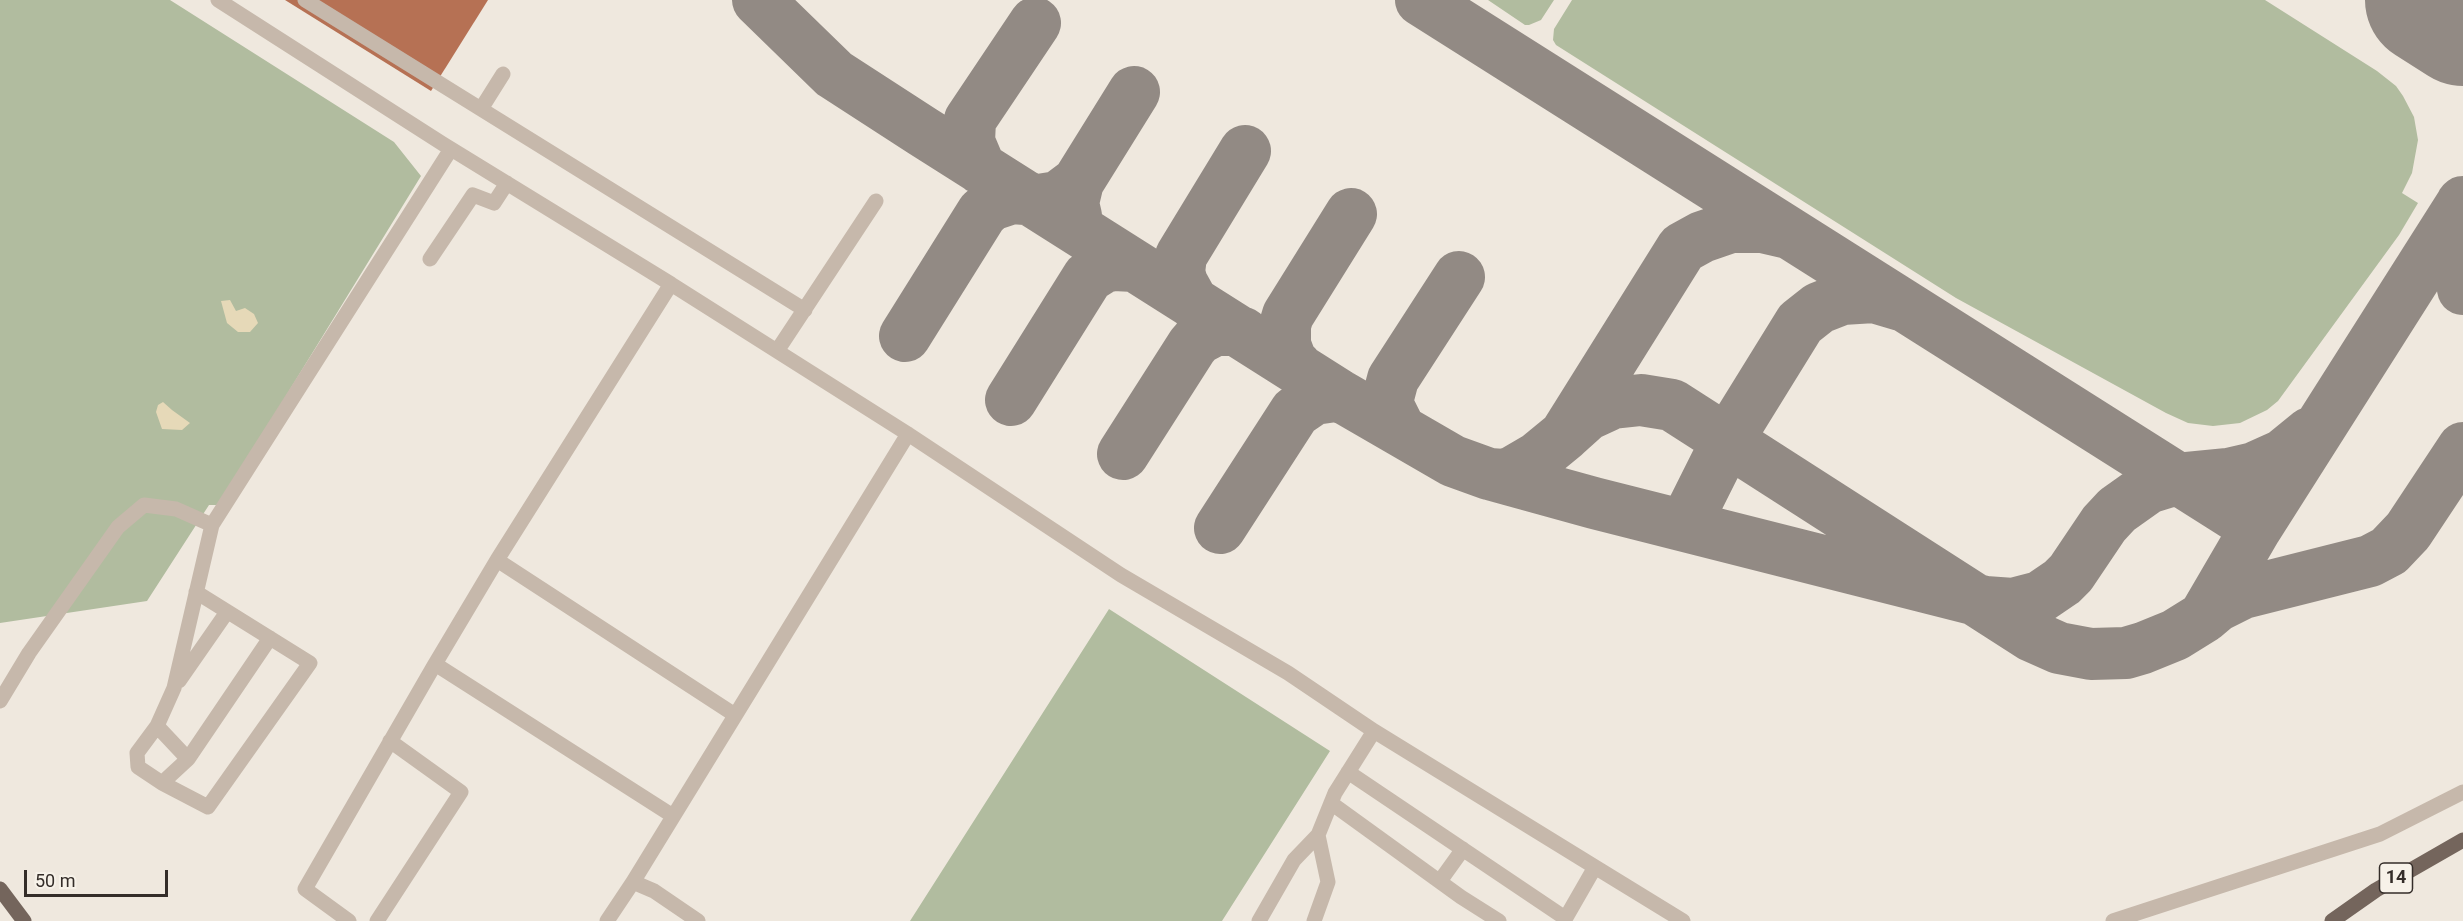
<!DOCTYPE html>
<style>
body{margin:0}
#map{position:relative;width:2463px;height:921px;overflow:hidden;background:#efe8de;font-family:Roboto,sans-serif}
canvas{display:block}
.scale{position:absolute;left:24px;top:870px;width:144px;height:27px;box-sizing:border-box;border:3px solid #342d29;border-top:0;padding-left:8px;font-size:18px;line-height:21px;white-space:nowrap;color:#342d29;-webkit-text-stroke:4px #f7f2e9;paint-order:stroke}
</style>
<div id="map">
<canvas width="2463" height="921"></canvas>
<div class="scale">50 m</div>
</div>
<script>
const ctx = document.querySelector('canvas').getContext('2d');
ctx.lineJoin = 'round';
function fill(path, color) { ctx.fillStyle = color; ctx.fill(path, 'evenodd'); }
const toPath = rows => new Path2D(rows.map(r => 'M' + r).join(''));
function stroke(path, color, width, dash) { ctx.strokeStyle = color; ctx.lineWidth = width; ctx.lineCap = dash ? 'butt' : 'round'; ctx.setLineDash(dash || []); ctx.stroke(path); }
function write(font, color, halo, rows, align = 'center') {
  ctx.font = font + ' Roboto,sans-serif'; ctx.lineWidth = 4.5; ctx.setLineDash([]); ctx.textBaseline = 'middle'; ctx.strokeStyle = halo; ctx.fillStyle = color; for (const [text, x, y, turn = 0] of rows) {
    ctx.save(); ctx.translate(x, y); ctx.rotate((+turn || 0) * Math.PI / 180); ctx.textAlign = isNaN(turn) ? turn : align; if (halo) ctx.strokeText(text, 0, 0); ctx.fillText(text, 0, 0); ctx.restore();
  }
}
fill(toPath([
 [0,0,170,0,394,142,421,176,219,505,209,505,147,601,0,623],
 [1488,0,1554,0,1541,20,1529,25,1525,25],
 [1572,0,2265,0,2377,71,2396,86,2403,96,2414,117,2418,140,2412,173,2402,193,2418,203,2399,235,2278,401,2267,410,2240,423,2213,426,2188,423,2166,413,1956,298,1556,45,1553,40,1554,29],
 [1109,609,1330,751,1222,921,910,921]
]), '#b1bc9f');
fill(toPath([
 [230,300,236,311,245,308,254,314,258,323,250,332,238,332,227,323,221,301],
 [163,402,172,410,190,423,182,430,162,429,156,412,158,405]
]), '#e6d9b8');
stroke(toPath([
 [758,0,834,74,922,131,1339,395,1453,461,1489,474,1504,475,1513,472,1537,458,1565,435,1682,248,1702,237,1731,227,1762,227,1788,233],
 [1421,0,2256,528,2463,202],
 [2449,12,2463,29],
 [980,168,969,142,970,120,1035,23],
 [2462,203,2456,242,2463,289],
 [1076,216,1073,203,1078,182,1134,92],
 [1193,303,1182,283,1179,272,1181,256,1245,151],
 [905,336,982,213,991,205,1012,198,1039,200,1058,197,1078,182],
 [1297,367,1291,361,1285,345,1285,325,1288,315,1351,214],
 [1011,400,1088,277,1104,267,1114,265,1135,266],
 [1400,430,1389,408,1388,398,1393,379,1459,277],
 [1567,433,1587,415,1613,403,1641,400,1672,405,2032,636,2059,648,2091,654,2126,653,2143,648,2175,635,2204,617,2256,528],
 [1123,454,1192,346,1198,339,1215,330,1234,330,1243,333],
 [1489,474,1594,503,1985,602,2013,604,2040,597,2062,582,2071,573,2104,524,2117,510,2148,488,2177,479,2228,474,2254,468,2283,455,2310,433],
 [1685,525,1727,441,1800,323,1819,308,1842,299,1874,297,1901,305],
 [1220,528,1295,412,1314,399,1335,396,1346,399],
 [2204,617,2217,606,2243,593,2370,561,2389,551,2408,531,2463,448]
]), '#928a84', 52);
stroke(toPath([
 [2430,0,2463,21]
]), '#928a84', 130);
fill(toPath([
 [285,0,488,0,431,91]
]), '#b67154');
stroke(toPath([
 [218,0,443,144,671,284],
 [305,0,805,310],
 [481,109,503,74],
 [430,259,473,195,494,203,507,183],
 [777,351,876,201],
 [497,560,671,284,908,434,1121,575,1288,673,1374,731,1595,867,1564,921],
 [179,681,227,612],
 [0,701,29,653,118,527,144,505,176,509,212,525],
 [157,726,188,759,162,783,138,767,137,753,157,726,174,688,212,525,451,149],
 [188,759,270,638],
 [1348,772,1565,918],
 [162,783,208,807,310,663,196,592],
 [1331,803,1461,897,1499,921],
 [673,816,435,664,497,560,735,715],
 [1318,835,1335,793,1374,731],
 [1595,867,1683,921],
 [1440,881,1463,849],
 [633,882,908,434],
 [349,921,305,889,435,664],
 [377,921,461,792,390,741],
 [607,921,633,882,654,891,698,921],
 [1259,921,1294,860,1318,835,1328,882,1314,921],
 [2113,921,2380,834,2463,792]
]), '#c6b8ab', 15);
stroke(toPath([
 [0,889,24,921],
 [2332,921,2376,890,2463,840]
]), '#74655c', 15);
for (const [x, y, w] of [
 [2396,878,33]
]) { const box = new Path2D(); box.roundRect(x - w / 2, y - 15, w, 30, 4.5); ctx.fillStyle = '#f7f2e9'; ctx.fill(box); stroke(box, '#342d29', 1.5); }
write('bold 18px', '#342d29', null, [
 ["14",2396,878]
]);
</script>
